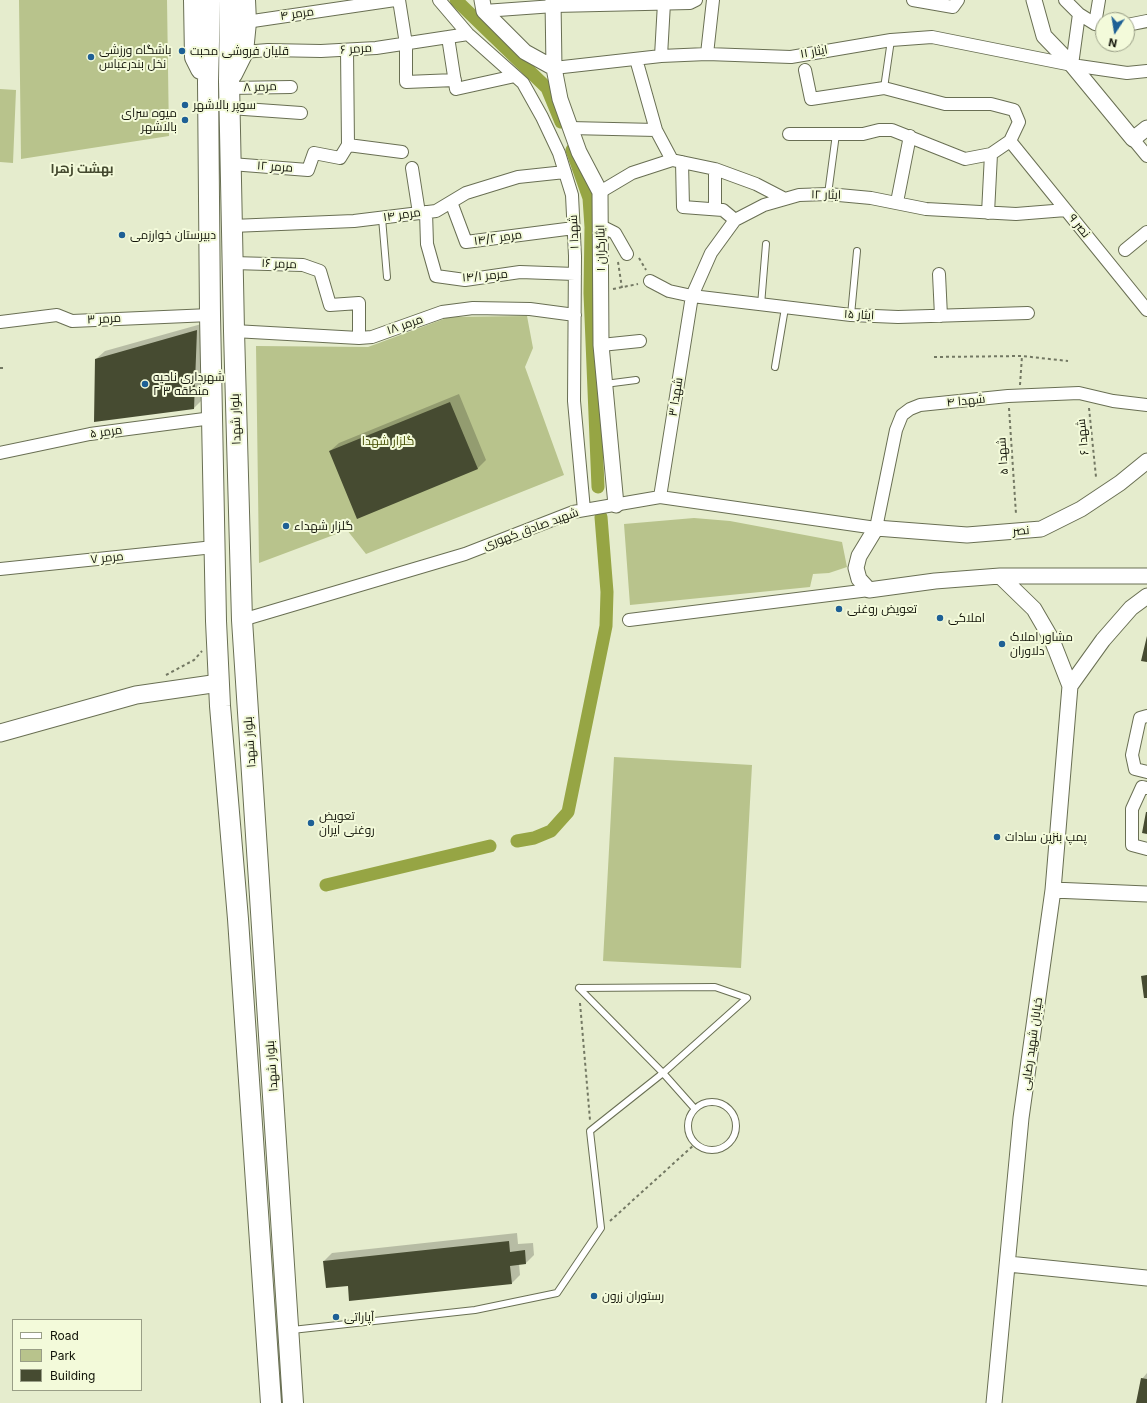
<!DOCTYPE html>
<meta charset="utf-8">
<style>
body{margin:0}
#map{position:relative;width:1147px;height:1403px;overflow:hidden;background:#e5eccd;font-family:Inter,sans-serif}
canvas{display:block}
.legend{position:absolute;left:12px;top:1319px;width:130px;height:72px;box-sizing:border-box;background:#f3fada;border:1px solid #999e86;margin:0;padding:5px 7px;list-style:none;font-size:12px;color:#111308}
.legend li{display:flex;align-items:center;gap:8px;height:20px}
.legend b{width:20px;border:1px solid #999e86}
.north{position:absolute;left:1095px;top:12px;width:40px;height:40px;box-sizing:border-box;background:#f3fada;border:1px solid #999e86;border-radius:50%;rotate:192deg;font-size:11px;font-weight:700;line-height:16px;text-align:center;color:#111308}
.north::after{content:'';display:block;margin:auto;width:14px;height:18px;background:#1e6095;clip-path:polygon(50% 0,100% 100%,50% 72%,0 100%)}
</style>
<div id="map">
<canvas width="1147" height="1403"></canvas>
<ul class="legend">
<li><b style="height:5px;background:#fff"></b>Road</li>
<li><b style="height:11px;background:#b8c38c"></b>Park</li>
<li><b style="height:11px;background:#464b31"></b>Building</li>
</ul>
<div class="north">N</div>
</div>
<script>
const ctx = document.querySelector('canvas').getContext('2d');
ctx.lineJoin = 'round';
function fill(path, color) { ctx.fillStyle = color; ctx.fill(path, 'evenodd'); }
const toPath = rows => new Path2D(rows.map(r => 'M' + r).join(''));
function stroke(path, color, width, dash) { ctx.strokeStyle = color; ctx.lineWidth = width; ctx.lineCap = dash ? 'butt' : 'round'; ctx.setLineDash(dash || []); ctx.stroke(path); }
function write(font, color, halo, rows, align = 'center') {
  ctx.font = font + ' Inter,Cairo,sans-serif'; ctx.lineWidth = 4; ctx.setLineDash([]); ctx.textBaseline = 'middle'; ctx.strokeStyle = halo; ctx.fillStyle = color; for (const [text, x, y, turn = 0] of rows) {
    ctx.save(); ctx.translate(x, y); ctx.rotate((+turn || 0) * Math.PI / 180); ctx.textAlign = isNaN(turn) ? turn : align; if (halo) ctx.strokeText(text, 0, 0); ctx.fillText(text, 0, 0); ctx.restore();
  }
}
fill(toPath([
 [19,0,167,0,169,136,21,159],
 [0,89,16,90,13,163,0,162],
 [527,316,533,348,525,367,564,475,366,554,347,530,259,563,256,346,368,347,449,317],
 [694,518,730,521,842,542,847,567,829,573,813,574,810,587,630,605,624,524],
 [614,757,752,765,741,968,603,961]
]), '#b8c38c');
fill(toPath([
 [205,323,202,400,194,408,96,359,105,351],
 [459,394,486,460,478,468,358,517,330,451,339,443],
 [517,1233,518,1244,533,1243,534,1255,526,1263,519,1264,520,1275,512,1283,349,1285,324,1261,332,1253],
 [1147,1373,1147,1403,1137,1403,1142,1379]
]), '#0003');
stroke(toPath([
 [456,0,547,88,561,122],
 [572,150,589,198,591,227,590,293,598,487],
 [517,841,534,838,551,831,568,812,606,626,607,592,601,517],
 [326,885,490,846]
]), '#96a544', 13);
fill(toPath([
 [197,330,194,409,94,422,95,359],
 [450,402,478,469,357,519,329,451],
 [1147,636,1147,662,1141,661],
 [1146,812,1147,812,1147,834,1142,833],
 [1147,975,1147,998,1144,998,1141,976],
 [509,1241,510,1252,525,1250,526,1264,510,1266,512,1284,349,1301,348,1286,326,1288,323,1261],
 [1141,1378,1147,1379,1147,1403,1136,1403]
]), '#464b31');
const service = toPath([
 [884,88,891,40],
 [828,194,836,134],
 [382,218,387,277],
 [761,305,766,244],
 [851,315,857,251],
 [775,367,785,308],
 [605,384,636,380],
 [579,988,715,987,747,998],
 [579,988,663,1073,695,1109],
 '688 1126a24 24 0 1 1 48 0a24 24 0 1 1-48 0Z',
 [292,1330,475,1310,557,1293,601,1228,590,1131,663,1073,747,998]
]);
const minor = toPath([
 [399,0,406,44,406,82,455,80],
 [439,0,468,34,523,83,542,117,559,153,572,195,575,256,574,401,584,510],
 [913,0,953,7,958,0],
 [1065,0,1079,14,1095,24,1103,26],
 [484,11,554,6,690,3,696,0],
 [246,22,395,0],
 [1095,24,1099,0],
 [1127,25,1147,21],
 [448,37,456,89,515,76],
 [347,50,348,145],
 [243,52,268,50,321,51,376,48,468,34],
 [707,54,713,0],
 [661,56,664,3],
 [636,59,656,130,672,160],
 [1072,65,1079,14],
 [554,68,661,56,707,54,791,57,891,40,932,37,1072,65,1127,73,1147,71],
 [229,88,291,87],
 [230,108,301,113],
 [570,128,656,130],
 [789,134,863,134,879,130,892,130,965,159,991,154,1010,141,1019,122,1014,110,991,104,945,104,884,88,811,99,805,70],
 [1133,139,1147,156],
 [1010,141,1147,310],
 [682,162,683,207,723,210,735,220],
 [231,164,308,170,314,153,340,158,348,145,402,152],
 [412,168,419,213],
 [715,169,715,209],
 [600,192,632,173,672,160,715,169,756,184,785,199],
 [451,202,466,242,574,228],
 [897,202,910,136],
 [426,212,427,244,436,276,465,280,520,272,575,274],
 [988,213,991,154],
 [232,226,354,221,436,211,466,193,518,177,565,172],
 [601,226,615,233,627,254],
 [1125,250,1147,232],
 [233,263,303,265,320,271,330,305,359,303,359,338],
 [939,274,941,316],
 [650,281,669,291,692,296,851,315,898,317,1028,313],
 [0,322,57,315,72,321,210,315],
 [234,331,359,338,372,337,442,312,473,308,530,309,575,315],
 [601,345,640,341],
 [0,453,90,434,212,418],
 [660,497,692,296,711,253,735,220,764,205,799,195,828,194,871,198,926,209,1016,214,1066,210],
 [0,569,214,547],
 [242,620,465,554,573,512,660,497,876,528,896,430,902,415,910,409,920,405,1008,396,1079,393,1113,401,1147,405],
 [629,620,869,590],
 [1147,716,1140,718,1132,755,1135,769,1147,772],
 [1147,788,1142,787,1132,809,1132,845,1147,849]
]);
const tertiary = toPath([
 [482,0,484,11,525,52,554,68],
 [553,0,554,68,560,99,579,152,600,192,601,345,616,505],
 [1034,0,1044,36,1072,65,1133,139,1147,128],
 [1147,461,1120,483,1081,509,1041,529,967,535,876,528,859,556,856,568,859,579,869,590,935,581,1000,576,1147,576],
 [1070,686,1103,640,1131,608,1147,596],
 [1053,890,1147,894],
 [1008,1264,1147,1278],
 [994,1403,1021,1118,1053,890,1070,686,1052,640,1034,609,1000,576]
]);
const secondary = toPath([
 [0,733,136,695,219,683]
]);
const trunk = toPath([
 [194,0,195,57,201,69],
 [210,0,208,82,210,315,216,621,220,706,238,919,271,1403],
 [230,0,229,81,234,331,242,620,293,1403],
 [232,74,243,52,246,22,245,0]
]);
stroke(service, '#696f53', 8);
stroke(minor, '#696f53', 14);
stroke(tertiary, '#696f53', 17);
stroke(secondary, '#696f53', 19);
stroke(trunk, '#696f53', 22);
stroke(toPath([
 [639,258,646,270],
 [618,262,622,288],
 [613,289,638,284],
 [934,357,1022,356,1068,361],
 [0,368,3,368],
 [1020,385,1022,356],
 [1009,408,1016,514],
 [1089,408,1096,477],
 [166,675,194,660,202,651],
 [580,1003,590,1120],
 [610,1221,695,1144]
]), '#737863', 2, [3, 3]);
stroke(service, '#fff', 6);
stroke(minor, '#fff', 12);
stroke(tertiary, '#fff', 15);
stroke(secondary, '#fff', 17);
stroke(trunk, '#fff', 20);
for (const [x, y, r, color] of [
 [182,51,4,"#1e6095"],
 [91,57,4,"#1e6095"],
 [185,105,4,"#1e6095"],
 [185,120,4,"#1e6095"],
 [122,235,4,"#1e6095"],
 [145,384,4,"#1e6095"],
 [286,526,4,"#1e6095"],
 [839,609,4,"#1e6095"],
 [940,618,4,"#1e6095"],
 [1002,644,4,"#1e6095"],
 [311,823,4,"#1e6095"],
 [997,837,4,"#1e6095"],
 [594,1296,4,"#1e6095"],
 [336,1317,4,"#1e6095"]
]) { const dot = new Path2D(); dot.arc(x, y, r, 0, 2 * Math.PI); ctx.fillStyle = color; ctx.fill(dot); stroke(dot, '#f3fada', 1.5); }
write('12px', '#111308', '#f3fada', [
 ["مرمر ۴",297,14,-8],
 ["مرمر ۶",356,49,-4],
 ["ایثار ۱۱",814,52,-10],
 ["مرمر ۸",260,87,-2],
 ["مرمر ۱۲",275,167,4],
 ["ایثار ۱۲",826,195,1],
 ["مرمر ۱۴",402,215,-8],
 ["نصر ۹",1079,226,51],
 ["شهدا ۱",574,232,-93],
 ["مرمر ۱۴/۲",498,238,-8],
 ["ایثارگران ۱",601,248,-91],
 ["مرمر ۱۶",279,264,2],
 ["مرمر ۱۴/۱",485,276,-5],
 ["ایثار ۱۵",859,315,3],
 ["مرمر ۳",104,319,-3],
 ["مرمر ۱۸",405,325,-19],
 ["شهدا ۳",676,397,-81],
 ["شهدا ۴",966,401,-6],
 ["بلوار شهدا",236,419,-92],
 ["مرمر ۵",106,432,-8],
 ["شهدا ۶",1083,437,-96],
 ["شهدا ۵",1003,456,-94],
 ["شهید صادق کهوری",531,529,-20],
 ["نصر",1021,531,-5],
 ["مرمر ۷",107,558,-6],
 ["بلوار شهدا",250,742,-94],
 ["خیابان شهید رضایی",1032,1044,-82],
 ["بلوار شهدا",272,1066,-94]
]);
write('12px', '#111308', '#f3fada', [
 ["باشگاه ورزشی",99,50],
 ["نخل بندرعباس",99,64],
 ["قلیان فروشی محبت",190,51],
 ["سوپر بالاشهر",193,105],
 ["میوه سرای",177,113,"right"],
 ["بالاشهر",177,127,"right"],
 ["دبیرستان خوارزمی",130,235],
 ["شهرداری ناحیه",153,377],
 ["۲ منطقه ۳",153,391],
 ["گلزار شهداء",294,526],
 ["تعویض روغنی",847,609],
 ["املاکی",948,618],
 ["مشاور املاک",1010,637],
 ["دلاوران",1010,651],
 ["تعویض",319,816],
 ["روغنی ایران",319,830],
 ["پمپ بنزین سادات",1005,837],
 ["رستوران زرون",602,1296],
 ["آپاراتی",344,1317]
], 'left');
write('12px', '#464f03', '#f3fada', [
 ["گلزار شهدا",388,441]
]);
write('bold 13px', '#43482e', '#f3fada', [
 ["بهشت زهرا",82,169]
]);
</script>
